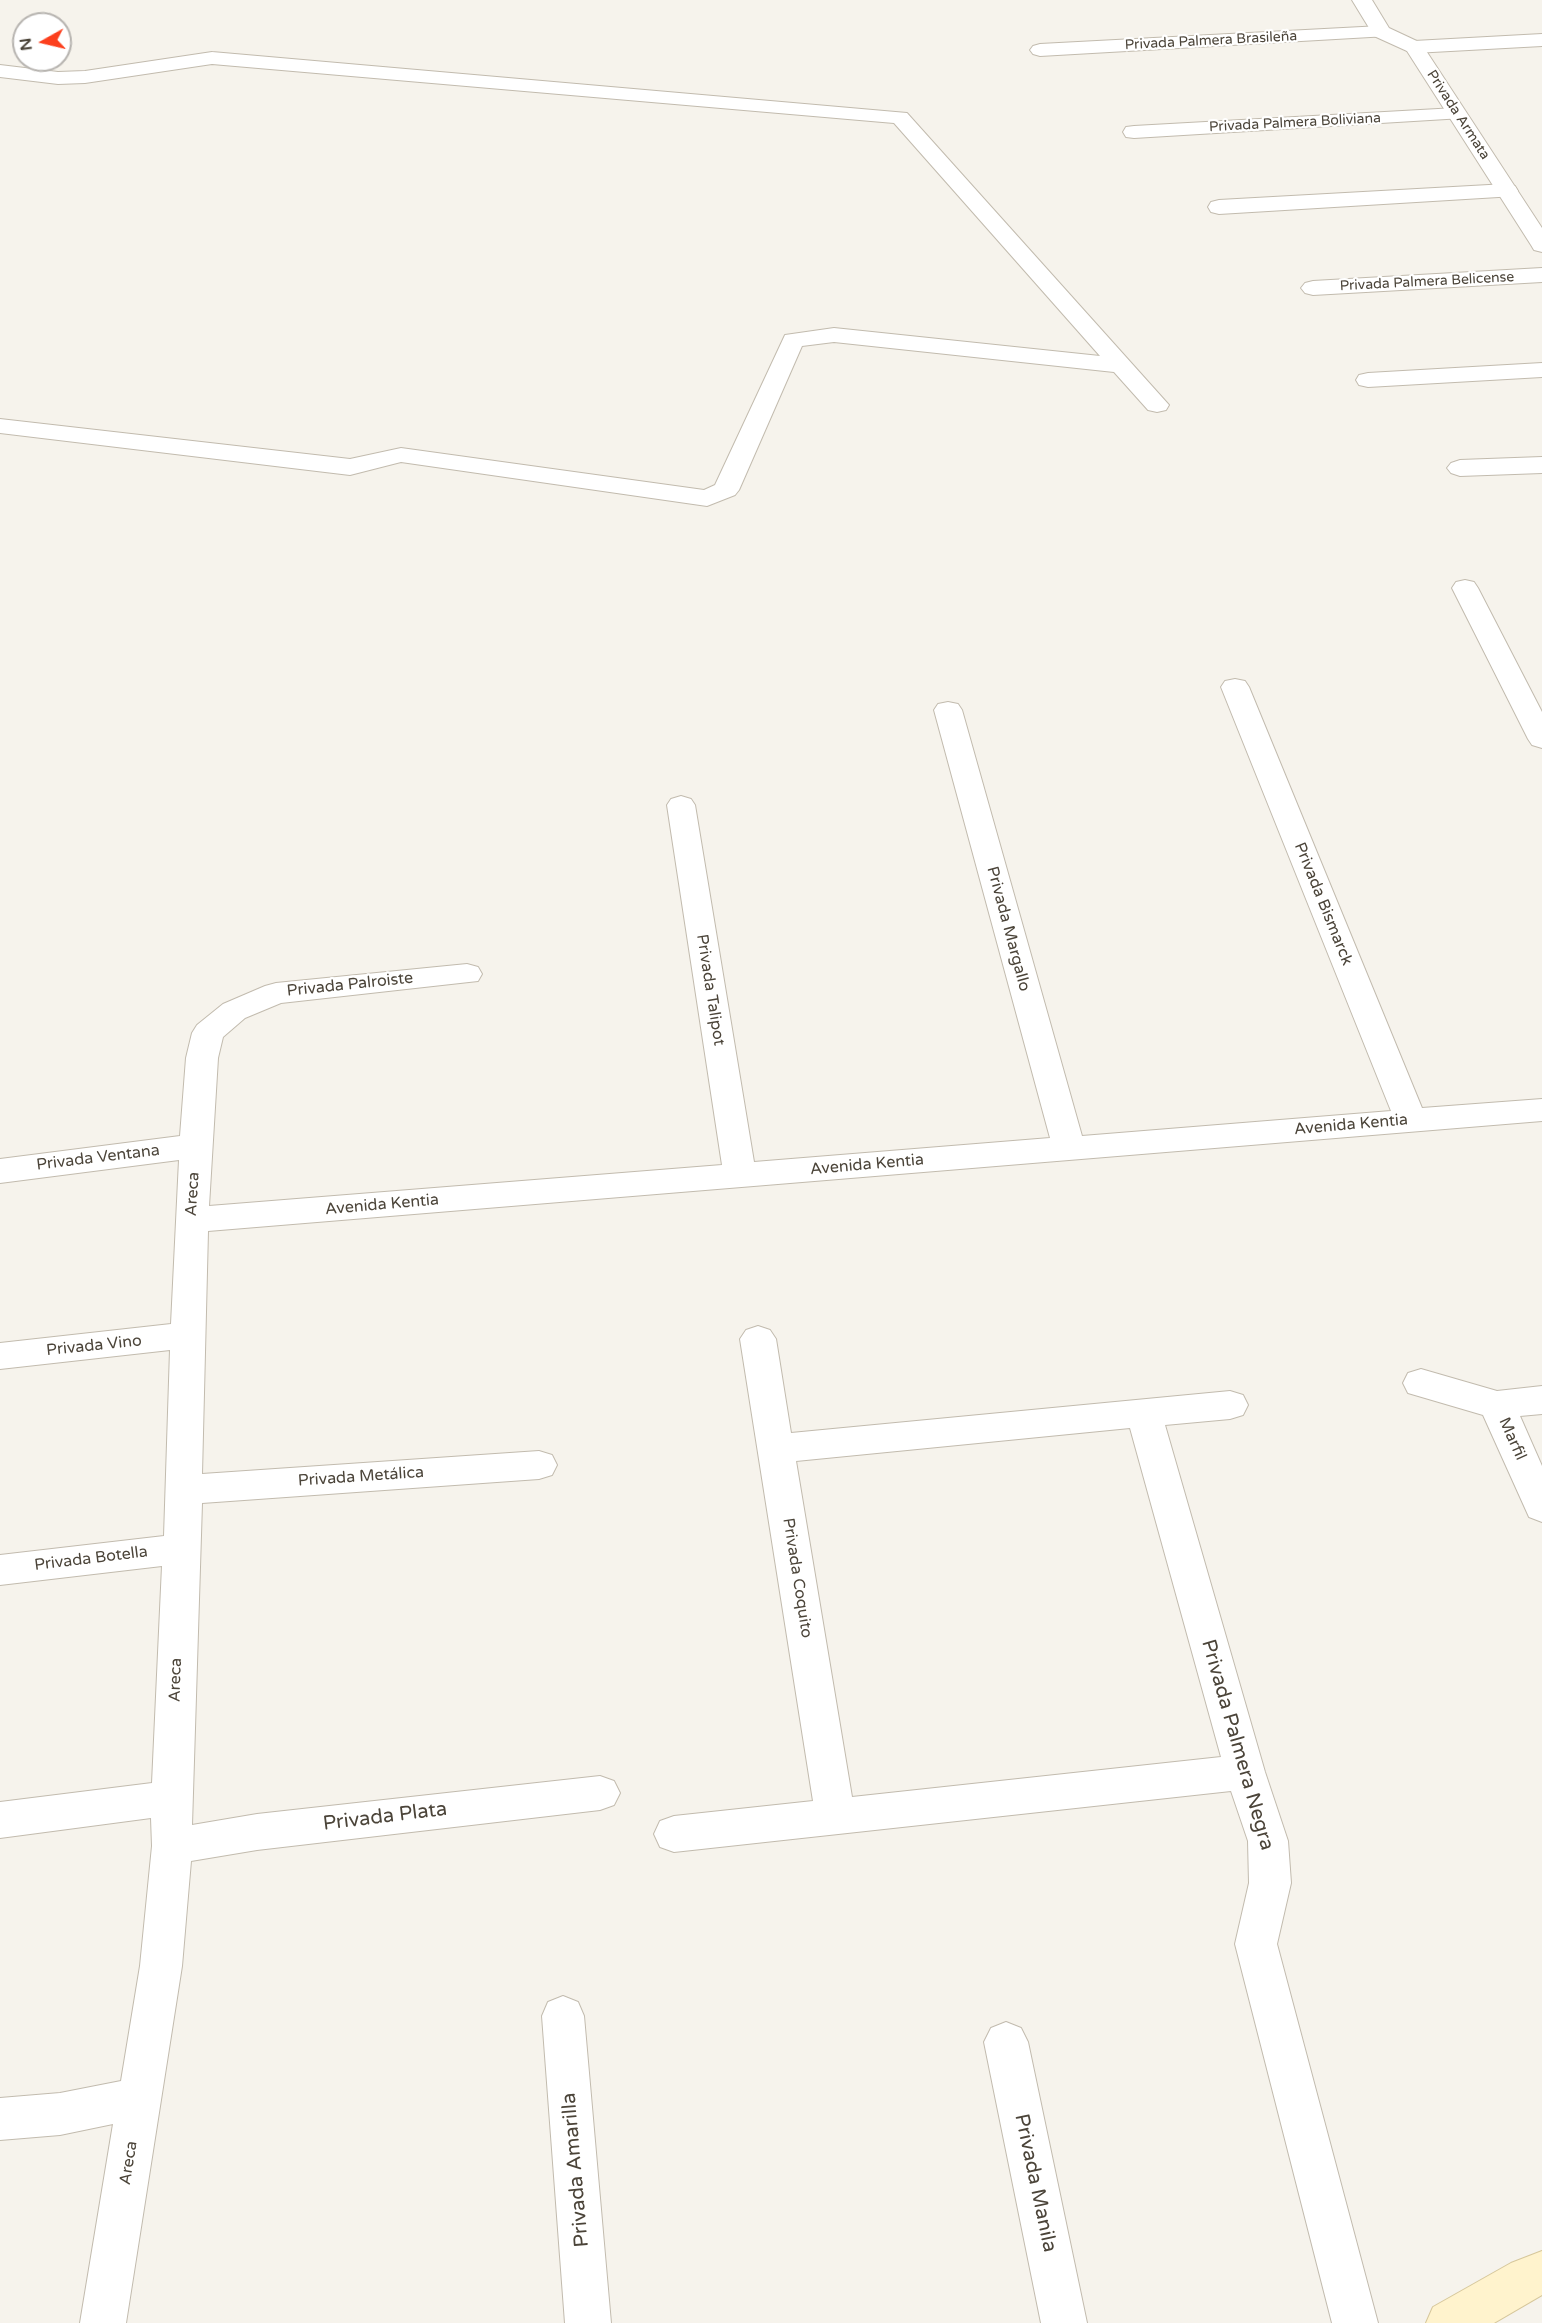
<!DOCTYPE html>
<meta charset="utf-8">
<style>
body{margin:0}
#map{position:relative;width:1542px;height:2323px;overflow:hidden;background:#f6f3ec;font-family:"Varela Round",sans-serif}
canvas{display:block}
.north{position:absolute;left:12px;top:12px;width:60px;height:60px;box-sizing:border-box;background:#fff;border:2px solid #b7b4b0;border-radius:50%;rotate:262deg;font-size:16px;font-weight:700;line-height:24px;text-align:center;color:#4b4439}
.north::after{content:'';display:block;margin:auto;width:21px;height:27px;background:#fc3f1d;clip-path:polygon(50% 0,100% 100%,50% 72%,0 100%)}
</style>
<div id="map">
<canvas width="1542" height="2323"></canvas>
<div class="north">N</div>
</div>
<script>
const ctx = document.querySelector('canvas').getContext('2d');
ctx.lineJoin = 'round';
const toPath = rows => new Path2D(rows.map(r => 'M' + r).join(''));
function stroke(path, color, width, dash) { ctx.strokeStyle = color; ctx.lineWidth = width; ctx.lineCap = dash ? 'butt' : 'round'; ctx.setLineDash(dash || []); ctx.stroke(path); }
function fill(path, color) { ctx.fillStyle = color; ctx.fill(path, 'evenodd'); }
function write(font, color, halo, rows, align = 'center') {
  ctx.font = font + ' "Varela Round",sans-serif'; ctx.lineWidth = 4.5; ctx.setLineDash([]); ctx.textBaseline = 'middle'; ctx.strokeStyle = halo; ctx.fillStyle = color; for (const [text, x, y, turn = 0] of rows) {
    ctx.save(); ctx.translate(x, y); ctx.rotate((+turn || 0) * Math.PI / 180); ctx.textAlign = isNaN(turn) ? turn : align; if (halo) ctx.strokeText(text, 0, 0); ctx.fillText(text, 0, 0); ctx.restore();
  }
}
const service = toPath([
 [212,52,907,113,1169,405,1166,410,1157,412,1148,410,1114,372,834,342,802,346,739,490,735,495,707,506,401,462,350,475,0,433,0,419,350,459,401,448,704,490,715,485,785,335,834,328,1100,356,894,123,212,64,85,83,58,84,0,77,0,65,58,72,85,71,212,52]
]);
const minor = toPath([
 [1381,26,1388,28,1391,32,1388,36,1040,56,1033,54,1030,50,1033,46,1040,44,1381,26],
 [1542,34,1542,46,1414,53,1407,51,1404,47,1407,43,1414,41,1542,34],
 [1456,108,1463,110,1467,114,1463,118,1134,138,1126,137,1123,132,1126,127,1134,126,1456,108],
 [1507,184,1515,186,1518,191,1515,196,1219,214,1211,212,1208,207,1211,202,1219,200,1507,184],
 [1542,268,1542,282,1313,295,1305,293,1301,288,1305,283,1313,281,1542,268],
 [1542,363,1542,377,1368,387,1359,385,1356,380,1359,375,1368,373,1542,363],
 [1542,457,1542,473,1460,476,1451,473,1447,468,1451,463,1460,460,1542,457],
 [1465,580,1474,582,1478,588,1542,712,1542,748,1532,745,1528,739,1452,588,1456,582,1465,580],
 [1235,679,1245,681,1249,687,1422,1108,1542,1099,1542,1121,208,1231,202,1474,539,1451,552,1455,557,1465,552,1475,539,1479,202,1503,192,1825,257,1814,600,1776,614,1781,620,1793,614,1805,600,1810,257,1850,191,1861,182,1966,126,2323,80,2323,113,2124,60,2135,0,2140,0,2098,60,2093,121,2081,140,1966,152,1846,151,1818,0,1838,0,1802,152,1783,162,1566,0,1585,0,1555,164,1536,170,1350,0,1369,0,1343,171,1324,179,1160,0,1183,0,1159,180,1136,186,1058,192,1033,197,1025,223,1004,265,986,276,983,467,964,478,967,482,974,478,981,281,1003,245,1018,223,1037,218,1058,209,1206,722,1165,667,805,671,799,681,796,691,799,695,805,754,1162,1050,1138,934,710,938,704,948,702,958,704,962,710,1082,1136,1391,1111,1221,687,1225,681,1235,679],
 [758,1326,770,1330,776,1339,791,1433,1230,1391,1243,1395,1248,1405,1243,1415,1230,1419,1165,1425,1265,1772,1288,1841,1291,1883,1277,1944,1378,2323,1332,2323,1235,1944,1249,1883,1248,1841,1231,1791,674,1852,660,1847,654,1834,660,1821,674,1816,813,1801,740,1339,746,1330,758,1326],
 [1130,1428,1221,1757,852,1797,796,1461,1130,1428],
 [1421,1369,1497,1391,1542,1386,1542,1414,1520,1416,1542,1466,1542,1522,1529,1517,1483,1415,1408,1393,1403,1383,1408,1373,1421,1369],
 [563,1996,578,2002,584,2016,611,2323,565,2323,542,2016,548,2002,563,1996],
 [1006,2022,1021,2028,1028,2042,1087,2323,1041,2323,984,2042,991,2028,1006,2022]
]);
const tertiary = toPath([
 [1352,0,1372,0,1389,28,1421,43,1542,228,1542,252,1534,250,1531,245,1407,51,1374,36,1352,0]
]);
const secondary = toPath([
 [1542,2251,1542,2295,1494,2323,1426,2323,1433,2307,1511,2263,1542,2251]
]);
stroke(service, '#c2bbae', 2);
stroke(minor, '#c2bbae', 2);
stroke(tertiary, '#c2bbae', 2);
stroke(secondary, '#d6c79b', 2);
fill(service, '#fff');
fill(minor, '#fff');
fill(tertiary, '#fff');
fill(secondary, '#fff3cd');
write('14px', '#4b4439', '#fff', [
 ["Privada Palmera Brasileña",1211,41,-3],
 ["Privada Armata",1458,115,57],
 ["Privada Palmera Boliviana",1295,123,-3],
 ["Privada Palmera Belicense",1427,282,-3]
]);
write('16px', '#4b4439', '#fff', [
 ["Privada Bismarck",1323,904,68],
 ["Privada Margallo",1008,929,75],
 ["Privada Palroiste",350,985,-6],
 ["Privada Talipot",710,990,81],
 ["Avenida Kentia",1351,1125,-5],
 ["Privada Ventana",98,1158,-7],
 ["Avenida Kentia",867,1165,-5],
 ["Areca",193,1194,-86],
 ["Avenida Kentia",382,1205,-5],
 ["Privada Vino",94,1346,-6],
 ["Marfil",1512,1439,66],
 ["Privada Metálica",361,1477,-4],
 ["Privada Botella",91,1559,-7],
 ["Privada Coquito",797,1578,81],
 ["Areca",176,1680,-88],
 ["Areca",129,2163,-81]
]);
write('20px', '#4b4439', '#fff', [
 ["Privada Palmera Negra",1237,1745,74],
 ["Privada Plata",385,1817,-7],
 ["Privada Amarilla",576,2170,-95],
 ["Privada Manila",1035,2183,78]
]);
</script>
